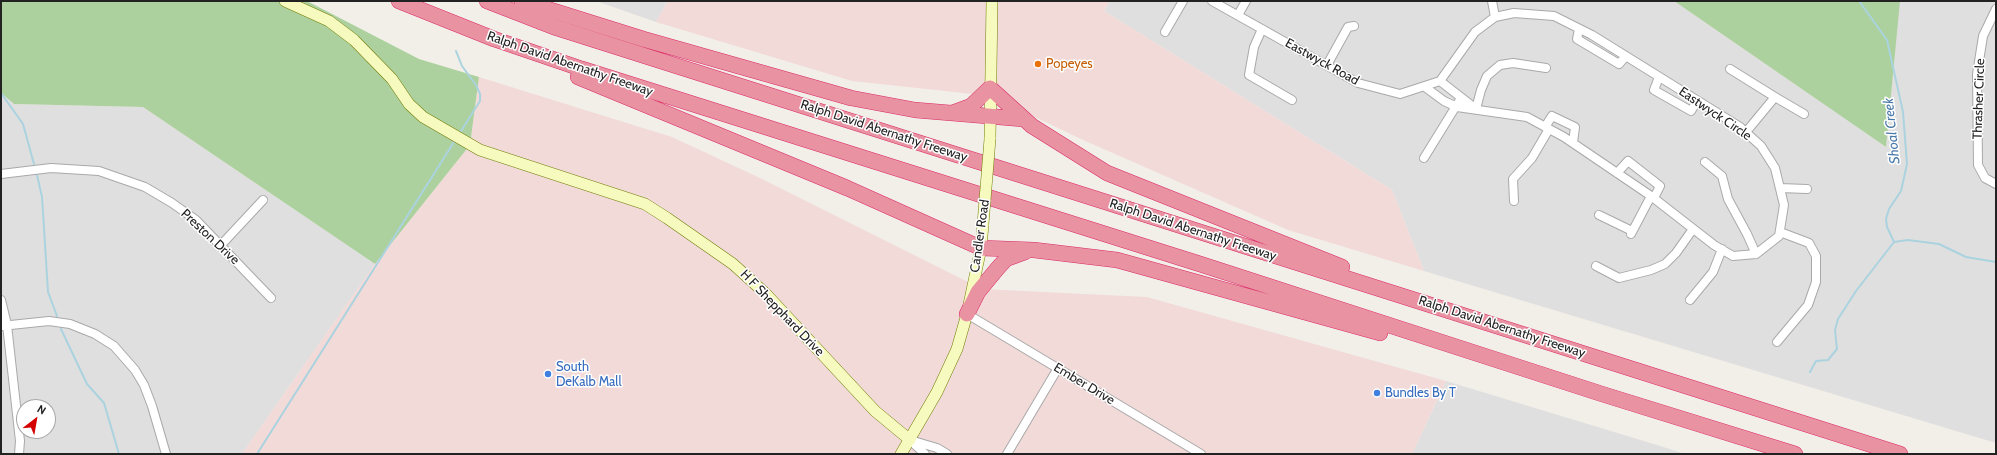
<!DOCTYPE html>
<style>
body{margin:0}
#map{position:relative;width:1997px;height:455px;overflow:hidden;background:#f2efe9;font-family:Cabin,sans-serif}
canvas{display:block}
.frame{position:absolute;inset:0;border:2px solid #222;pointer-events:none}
.north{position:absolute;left:16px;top:399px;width:40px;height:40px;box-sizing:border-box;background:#fff;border:1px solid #a7a7a7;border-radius:50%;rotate:31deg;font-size:11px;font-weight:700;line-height:16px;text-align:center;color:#222}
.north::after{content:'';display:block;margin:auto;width:14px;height:18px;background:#d40000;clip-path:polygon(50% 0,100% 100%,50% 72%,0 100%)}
</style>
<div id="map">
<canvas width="1997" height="455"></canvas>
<div class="frame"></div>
<div class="north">N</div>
</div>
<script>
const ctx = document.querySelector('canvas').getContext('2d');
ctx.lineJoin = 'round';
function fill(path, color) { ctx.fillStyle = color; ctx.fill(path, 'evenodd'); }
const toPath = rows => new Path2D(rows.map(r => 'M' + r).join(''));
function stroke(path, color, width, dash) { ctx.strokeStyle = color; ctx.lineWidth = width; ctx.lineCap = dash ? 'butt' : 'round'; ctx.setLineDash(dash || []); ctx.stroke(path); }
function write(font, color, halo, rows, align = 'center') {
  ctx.font = font + ' Cabin,sans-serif'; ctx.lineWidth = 3; ctx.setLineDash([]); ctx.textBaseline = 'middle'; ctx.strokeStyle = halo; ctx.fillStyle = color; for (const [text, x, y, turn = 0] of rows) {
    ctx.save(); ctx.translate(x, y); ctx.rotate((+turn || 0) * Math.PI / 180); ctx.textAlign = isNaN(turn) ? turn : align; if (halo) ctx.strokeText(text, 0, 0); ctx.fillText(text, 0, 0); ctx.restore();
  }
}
fill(toPath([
 [596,1,668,1,656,22],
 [1109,1,1674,1,1886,147,1899,2,1996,1,1996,443,1424,271,1392,190,1104,11],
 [1,93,14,104,143,107,375,264,242,454,1,454],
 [24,407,48,407,48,431,24,431],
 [1446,381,1657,445,1685,454,1412,454]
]), '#e0dfdf');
fill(toPath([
 [668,1,1109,1,1104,11,1392,190,1424,271,1288,230,1083,140,991,96,852,81,656,22],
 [479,77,672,137,760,178,982,289,1147,297,1446,381,1412,454,242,454,375,264,470,145]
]), '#f2dad9');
fill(toPath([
 [1,1,307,1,419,59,479,77,470,145,375,264,143,107,14,104,1,93],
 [1674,1,1900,1,1886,147]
]), '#add19e');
stroke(toPath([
 [1859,1,1887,40,1903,112,1907,164,1901,191,1889,209,1886,219,1887,227,1894,242],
 [456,51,462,66,476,85,480,94,480,101,461,131],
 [1,93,23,124,34,164],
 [37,175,42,197,48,292,57,316],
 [1894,242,1908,240,1939,244,1966,257,1996,262],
 [61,329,87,384,104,403,119,454],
 [1810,372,1816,361,1828,360,1837,349,1835,330,1838,319,1856,291,1894,242],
 [257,454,454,142]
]), '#aad3df', 2);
const street = toPath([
 [1212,1,1358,83,1400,94,1440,81,1475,32,1495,17,1514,13,1554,16,1592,35,1740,127,1761,146,1775,168,1784,205,1779,236,1756,254,1733,256,1714,245,1651,196,1564,137,1527,117,1457,107,1444,101,1425,87],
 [1492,1,1495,17],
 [1996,9,1983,36,1977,74,1978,165,1985,178,1996,184],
 [1238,15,1246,1],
 [1262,29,1254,47,1249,75,1292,100],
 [1579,29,1577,39,1619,64,1626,56],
 [1165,32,1183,1],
 [1327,65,1348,27,1354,26],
 [1730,69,1775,97],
 [1659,77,1654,90,1691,111,1697,101],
 [1440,81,1476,109],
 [1476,109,1481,90,1487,76,1500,65,1513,63,1546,68],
 [1545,127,1552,116,1575,127,1573,143],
 [1746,132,1775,97,1804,114],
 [1424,158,1461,98],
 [1705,162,1722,176,1728,199,1747,234,1756,254],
 [1617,173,1628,161,1660,186,1654,198],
 [1,174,51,168,99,171,145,187,172,203,196,220,271,298],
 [1780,188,1807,189],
 [1514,201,1513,179,1532,158,1549,129],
 [1599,215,1632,231],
 [1631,234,1651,196],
 [221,245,263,200],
 [1596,266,1619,278,1651,270,1665,264,1676,253,1693,229],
 [1,300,7,325,20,441,19,454],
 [1690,300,1713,272,1722,249],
 [967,314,1201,454],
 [1,326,49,321,70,324,95,334,114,346,135,370,144,385,152,406,166,454],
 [1777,342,1808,305,1816,282,1816,256,1809,243,1780,232],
 [910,440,937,448,947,454],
 [912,442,925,454],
 [1007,454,1058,368]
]);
const secondary = toPath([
 [285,1,329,21,354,40,392,79,409,104,423,117,480,150,645,204,667,218,733,264,766,294,875,411,910,440],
 [990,139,992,1],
 [901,454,937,392,957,349,967,314,981,248,983,224]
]);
const highway = toPath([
 [399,1,494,39,582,69,1200,264,1602,394,1795,454],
 [487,1,554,27,1900,454],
 [522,1,643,39,851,98,915,110,1023,119],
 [578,77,847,188,981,248,1034,250,1117,260,1380,333],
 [952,113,971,106,990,88,1032,126,1107,173,1342,267],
 [967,314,978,292,997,269,1006,259,1025,252]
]);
stroke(street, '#a9a9a9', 10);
stroke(secondary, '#707d05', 12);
stroke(highway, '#dc2a67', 16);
stroke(street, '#fff', 8);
stroke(secondary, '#f7fabf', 11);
stroke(highway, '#e892a2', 15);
const secondaryBridge = toPath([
 [983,224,990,139]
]);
stroke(secondaryBridge, '#707d05', 12, []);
stroke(secondaryBridge, '#f7fabf', 11);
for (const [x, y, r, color] of [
 [1038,64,4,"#e8710a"],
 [548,374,4,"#3f7fe0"],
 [1377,393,4,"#3f7fe0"]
]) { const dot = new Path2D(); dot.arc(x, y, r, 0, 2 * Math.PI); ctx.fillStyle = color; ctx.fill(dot); stroke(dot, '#fff', 1.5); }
write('13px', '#222', '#fff', [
 ["Eastwyck Road",1322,62,29],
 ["Ralph David Abernathy Freeway",570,64,19],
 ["Thrasher Circle",1979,99,-88],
 ["Eastwyck Circle",1715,114,34],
 ["Ralph David Abernathy Freeway",884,131,18],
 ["Ralph David Abernathy Freeway",1193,230,18],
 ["Candler Road",980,236,-82],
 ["Preston Drive",210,237,43],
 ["H F Shepphard Drive",782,313,46],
 ["Ralph David Abernathy Freeway",1502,327,18],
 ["Ember Drive",1084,384,31]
]);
write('13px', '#c56008', '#fff', [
 ["Popeyes",1046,64]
], 'left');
write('13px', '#366cbe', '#fff', [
 ["South",556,367],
 ["DeKalb Mall",556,382],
 ["Bundles By T",1385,393]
], 'left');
write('italic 14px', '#4a7aab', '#fff', [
 ["Shoal Creek",1892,131,-96]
]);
</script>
